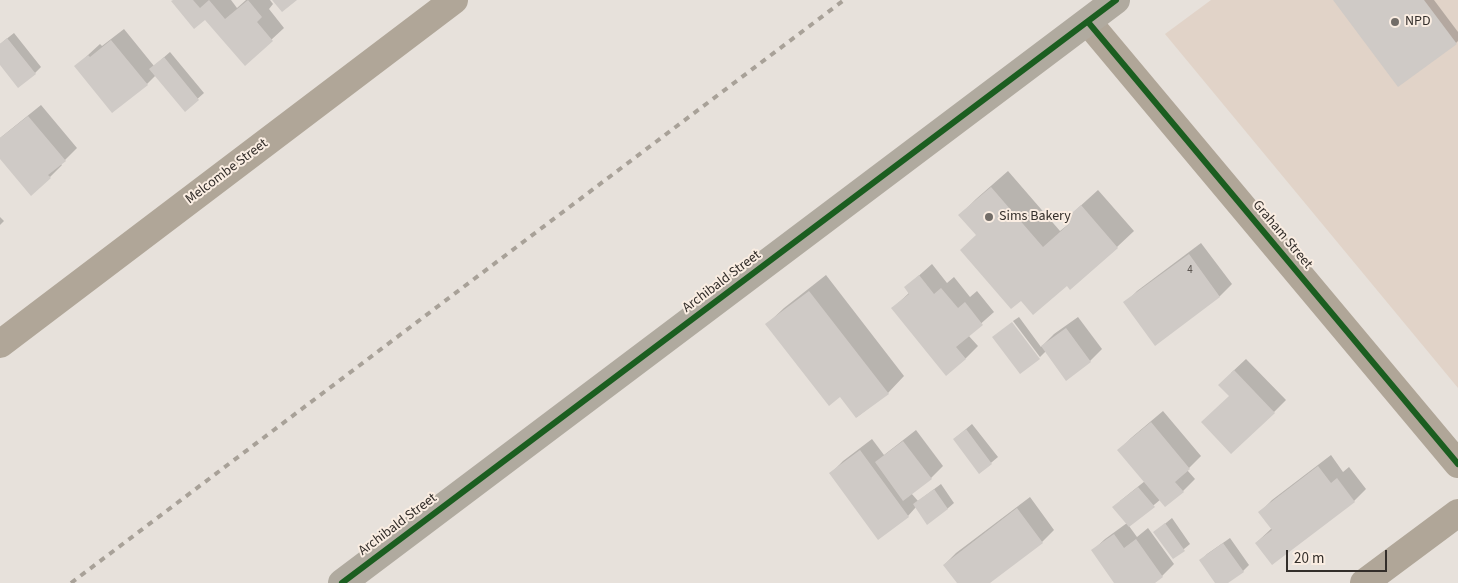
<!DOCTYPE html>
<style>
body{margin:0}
#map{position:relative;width:1458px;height:583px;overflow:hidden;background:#e7e1db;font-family:"Source Sans 3",sans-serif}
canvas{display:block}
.scale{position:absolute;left:1286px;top:550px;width:101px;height:22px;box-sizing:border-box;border:2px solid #332e2a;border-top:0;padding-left:6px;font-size:15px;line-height:18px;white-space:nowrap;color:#332e2a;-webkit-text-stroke:4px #faede2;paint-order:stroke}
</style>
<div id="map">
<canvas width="1458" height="583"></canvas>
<div class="scale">20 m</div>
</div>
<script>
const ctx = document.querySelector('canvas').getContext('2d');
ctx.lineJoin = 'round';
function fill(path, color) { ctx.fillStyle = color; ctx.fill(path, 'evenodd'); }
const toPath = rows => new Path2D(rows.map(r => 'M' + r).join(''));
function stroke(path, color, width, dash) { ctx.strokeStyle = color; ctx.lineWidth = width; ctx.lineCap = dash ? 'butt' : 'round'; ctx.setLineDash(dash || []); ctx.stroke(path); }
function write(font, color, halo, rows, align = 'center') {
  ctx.font = font + ' "Source Sans 3",sans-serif'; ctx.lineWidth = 4; ctx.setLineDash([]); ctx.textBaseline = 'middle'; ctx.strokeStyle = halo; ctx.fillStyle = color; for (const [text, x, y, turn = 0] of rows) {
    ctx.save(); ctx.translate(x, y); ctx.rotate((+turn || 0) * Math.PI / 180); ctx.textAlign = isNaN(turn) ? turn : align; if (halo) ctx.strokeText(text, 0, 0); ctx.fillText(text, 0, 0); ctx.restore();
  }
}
fill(toPath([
 [1211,0,1458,0,1458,388,1165,34]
]), '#e1d3c8');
fill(toPath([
 [175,0,231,0,237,8,246,0,270,0,273,4,269,9,284,28,245,64,205,18],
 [1335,0,1434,0,1458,32,1458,41,1456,43],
 [124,29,154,66,170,52,204,93,185,110,156,75,147,84,76,66,100,44,102,46],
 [14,33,41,67,35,73,0,63,0,44],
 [41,105,77,148,61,164,62,165,50,177,0,157,0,138],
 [1008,171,1060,231,1070,223,1066,219,1098,190,1134,231,1117,247,1071,288,977,234,960,215,976,199],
 [0,217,4,221,0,225],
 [1201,243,1232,284,1220,296,1155,344,1125,303,1137,291],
 [932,264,947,283,954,277,970,297,977,291,994,312,968,335,978,346,966,358,946,374,893,308,910,292,906,287],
 [826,275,904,376,888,393,857,417,840,395,767,324,784,308],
 [1019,317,1041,347,1054,334,1078,317,1102,349,1090,361,1046,351,1040,357,1013,321],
 [1246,359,1286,400,1274,412,1230,396,1231,373],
 [1163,411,1201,456,1187,470,1195,479,1183,491,1161,499,1129,526,1137,537,1148,528,1174,564,1162,576,1153,583,1116,583,1093,550,1105,539,1127,523,1120,501,1145,481,1119,450,1131,438],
 [972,424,998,457,980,472,954,439],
 [916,430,943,466,931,478,911,493,918,501,941,484,954,503,947,509,916,507,908,516,831,473,843,461,872,439,884,455],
 [1331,455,1343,472,1349,467,1366,489,1354,501,1256,543,1272,528,1260,512,1272,500],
 [1030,497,1054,530,1042,542,988,583,958,583,944,565,956,553],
 [1172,518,1190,544,1173,558,1161,527],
 [1230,538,1249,565,1243,571,1226,583,1217,583,1201,560,1207,554]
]), '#0003');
fill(toPath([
 [173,0,193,0,200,8,209,0,225,19,248,0,262,17,257,22,273,41,245,66,205,20,194,29,171,1],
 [272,0,297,0,282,12],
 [1333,0,1424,0,1457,44,1398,87],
 [7,38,36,74,18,88,0,65,0,44],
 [111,40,148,85,112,113,74,66,88,55,90,57],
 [164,57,199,100,185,112,149,69],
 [28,116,66,161,48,175,51,178,31,196,0,159,0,138],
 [991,187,1043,247,1069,224,1065,219,1081,205,1118,248,1070,290,1067,286,1033,315,1021,301,1011,309,960,250,976,235,958,215],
 [1189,254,1220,297,1155,346,1123,302],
 [919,275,934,294,941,288,958,308,965,302,983,325,956,347,966,359,946,376,891,308,909,294,904,287],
 [809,291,889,394,856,418,840,397,829,406,765,324],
 [1012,322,1040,359,1020,374,992,337],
 [1066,328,1091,362,1066,381,1041,346],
 [1234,370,1275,413,1231,454,1201,422,1229,396,1218,385],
 [1151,422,1190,469,1175,482,1184,492,1165,507,1117,450],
 [966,429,992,464,979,474,953,439],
 [903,441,932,479,903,501,875,462],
 [860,450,909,517,878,540,829,473],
 [1318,466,1331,483,1337,478,1355,502,1272,565,1255,543,1272,530,1258,512],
 [1138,487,1155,507,1129,527,1112,507],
 [934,489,948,509,927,525,913,504],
 [1017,508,1043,543,990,583,957,583,943,565],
 [1165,523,1185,551,1173,559,1153,532],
 [1114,534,1124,548,1136,539,1163,577,1155,583,1114,583,1091,550],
 [1223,543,1244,572,1228,583,1215,583,1199,560]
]), '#cfcac6');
stroke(toPath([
 [1088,22,1458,464],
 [0,344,454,0],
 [1364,583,1458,513]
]), '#b0a698', 28);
stroke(toPath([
 [342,583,1116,0]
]), '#b0aa9f', 28);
stroke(toPath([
 [71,583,844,0]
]), '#a8a198', 4, [6, 6]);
stroke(toPath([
 [1088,22,1458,464],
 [342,583,1116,0]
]), '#1b5e20', 6);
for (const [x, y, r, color] of [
 [1395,22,5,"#726d68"],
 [989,217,5,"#726d68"]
]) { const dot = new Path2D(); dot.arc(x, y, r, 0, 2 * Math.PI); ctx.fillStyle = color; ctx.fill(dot); stroke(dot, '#faede2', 2); }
write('11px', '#5c5652', null, [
 ["4",1190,271]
]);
write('14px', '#332e2a', '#faede2', [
 ["NPD",1405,22],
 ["Sims Bakery",999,217]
], 'left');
write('14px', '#332e2a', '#faede2', [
 ["Melcombe Street",227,172,-37],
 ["Graham Street",1282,235,50],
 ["Archibald Street",722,282,-37],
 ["Archibald Street",398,525,-37]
]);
</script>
